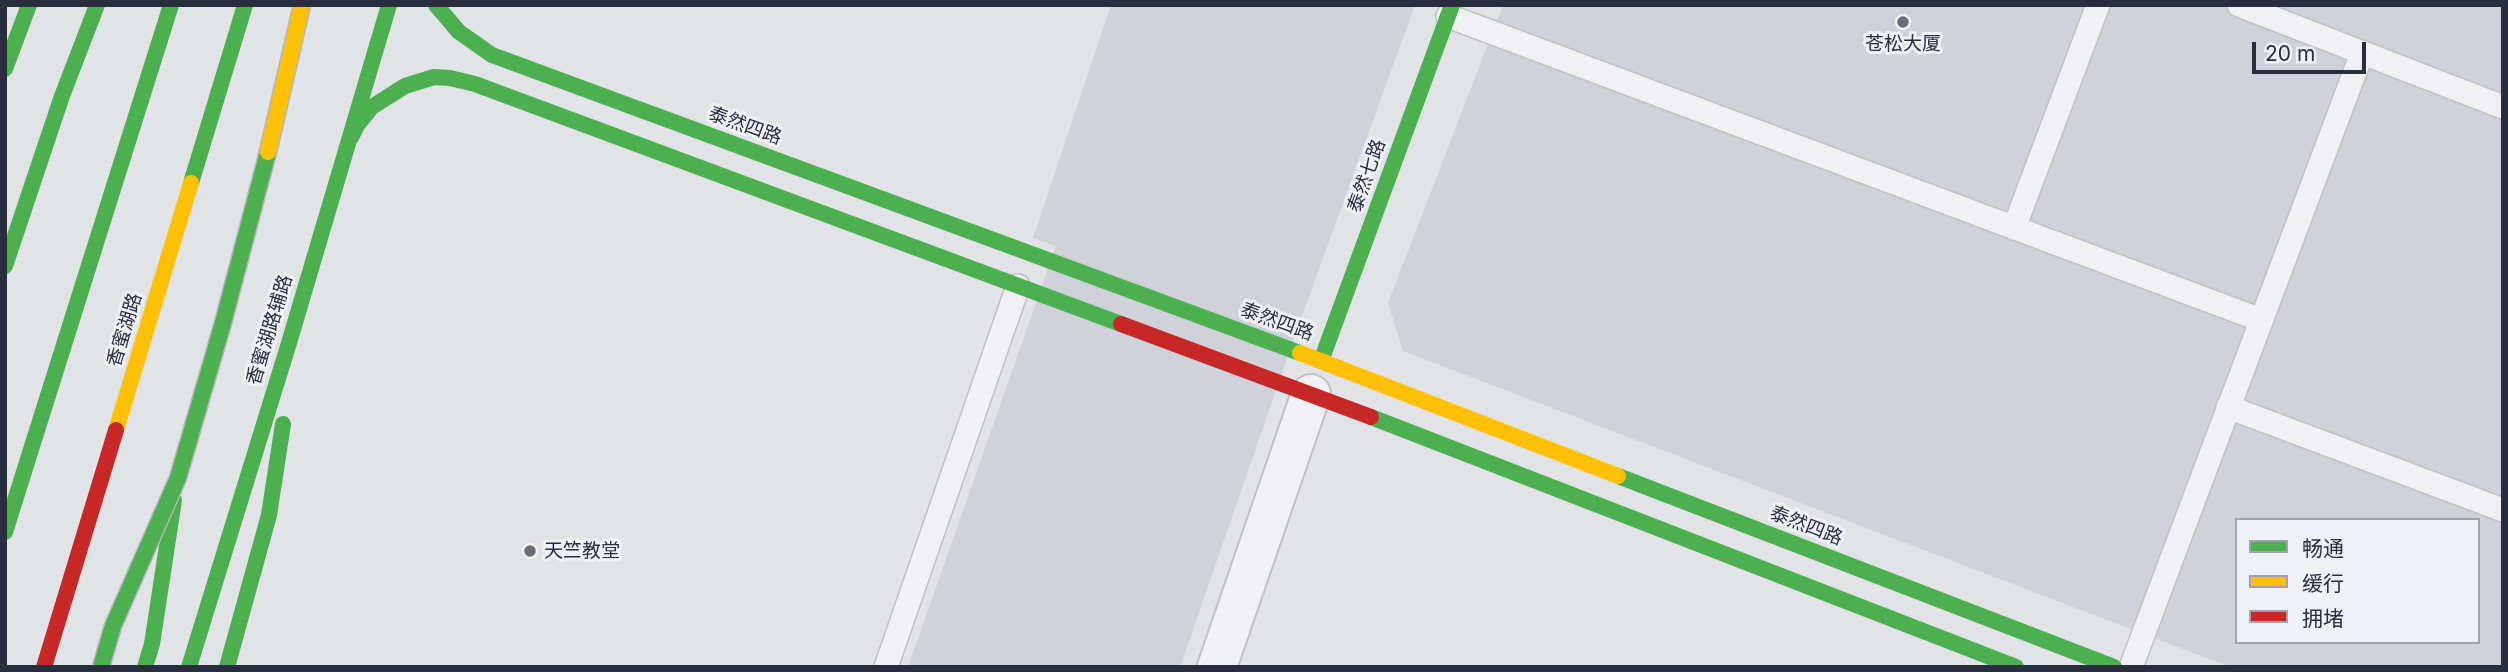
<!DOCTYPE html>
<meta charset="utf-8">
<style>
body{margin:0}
#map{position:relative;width:2508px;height:672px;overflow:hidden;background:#e2e3e6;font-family:Inter,"Noto Sans SC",sans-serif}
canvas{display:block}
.frame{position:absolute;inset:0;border:7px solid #292e3f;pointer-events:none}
.legend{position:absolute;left:2235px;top:518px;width:245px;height:126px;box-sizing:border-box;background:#eff1f6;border:2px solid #a0a3ad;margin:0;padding:9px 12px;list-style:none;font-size:21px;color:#292e3f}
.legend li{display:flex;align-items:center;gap:14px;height:35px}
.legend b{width:35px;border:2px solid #a0a3ad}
.scale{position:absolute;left:2252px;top:42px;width:114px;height:32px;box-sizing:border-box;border:4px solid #292e3f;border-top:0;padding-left:9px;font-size:21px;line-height:24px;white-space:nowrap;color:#292e3f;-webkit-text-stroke:5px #eff1f6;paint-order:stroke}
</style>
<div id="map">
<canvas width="2508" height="672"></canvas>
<div class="frame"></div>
<ul class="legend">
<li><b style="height:9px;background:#4caf50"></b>畅通</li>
<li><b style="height:9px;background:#ffc107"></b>缓行</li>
<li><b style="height:9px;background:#c62828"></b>拥堵</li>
</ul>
<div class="scale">20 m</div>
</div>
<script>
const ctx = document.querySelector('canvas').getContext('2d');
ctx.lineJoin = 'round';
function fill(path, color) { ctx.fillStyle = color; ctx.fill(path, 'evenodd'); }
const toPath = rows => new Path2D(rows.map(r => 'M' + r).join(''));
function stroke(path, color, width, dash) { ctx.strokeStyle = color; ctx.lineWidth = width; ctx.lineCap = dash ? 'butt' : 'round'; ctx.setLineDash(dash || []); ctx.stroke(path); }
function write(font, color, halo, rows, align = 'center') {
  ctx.font = font + ' Inter,"Noto Sans SC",sans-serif'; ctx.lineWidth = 6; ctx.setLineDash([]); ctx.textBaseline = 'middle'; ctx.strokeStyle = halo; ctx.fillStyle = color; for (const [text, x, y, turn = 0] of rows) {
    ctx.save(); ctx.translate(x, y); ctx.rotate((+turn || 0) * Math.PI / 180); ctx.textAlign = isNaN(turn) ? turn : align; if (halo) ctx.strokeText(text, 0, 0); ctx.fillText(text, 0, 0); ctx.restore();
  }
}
fill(toPath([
 [1111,5,1415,5,1298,327,1180,667,908,667,1056,246,1033,238],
 [1503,5,2503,5,2503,667,2230,667,1403,351,1388,303],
 [2237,520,2478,520,2478,642,2237,642]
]), '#d0d2d9');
const lane = toPath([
 [2239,5,2503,107],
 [1448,16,2261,320],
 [2014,228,2098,5],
 [2228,407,2503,510],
 [886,667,1018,286],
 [2131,667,2362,53]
]);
const street = toPath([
 [1217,667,1311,394]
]);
stroke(lane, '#c0c1c4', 26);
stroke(street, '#c0c1c4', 42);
stroke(lane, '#f1f1f3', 23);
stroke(street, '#f1f1f3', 38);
stroke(toPath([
 [436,5,459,32,492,55,1300,353],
 [5,69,29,5],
 [350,139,358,124,372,107,405,86,434,77,450,78,475,84,1121,324],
 [191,183,245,5],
 [5,266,62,96,97,5],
 [1321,361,1452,5],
 [1371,417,2016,667],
 [1618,476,2114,667],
 [5,532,171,5],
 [145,667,152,644,174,500],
 [189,667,289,343,389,5],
 [227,667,269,515,283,424]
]), '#4caf50', 16);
stroke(toPath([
 [1300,353,1618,476],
 [116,430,191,183]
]), '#ffc107', 16);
stroke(toPath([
 [1121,324,1371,417],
 [44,667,116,430]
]), '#c62828', 16);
const fastBridge = toPath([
 [101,667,113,626,178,478,223,323,268,152]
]);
const slowBridge = toPath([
 [268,152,302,5]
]);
stroke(fastBridge, '#b4b6bb', 19, []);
stroke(slowBridge, '#b4b6bb', 19, []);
stroke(fastBridge, '#4caf50', 16);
stroke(slowBridge, '#ffc107', 16);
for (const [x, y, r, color] of [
 [1903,22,7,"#6a6d79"],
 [530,551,7,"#6a6d79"]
]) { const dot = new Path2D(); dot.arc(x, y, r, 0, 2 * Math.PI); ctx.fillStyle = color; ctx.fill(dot); stroke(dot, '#eff1f6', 2.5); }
write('19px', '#292e3f', '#eff1f6', [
 ["苍松大厦",1903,44],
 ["天竺教堂",544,551,"left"]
]);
write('19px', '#292e3f', '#eff1f6', [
 ["泰然四路",745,126,20],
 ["泰然七路",1367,176,-70],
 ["泰然四路",1277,322,20],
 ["香蜜湖路",125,330,-73],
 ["香蜜湖路辅路",270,330,-73],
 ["泰然四路",1806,526,21]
]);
</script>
